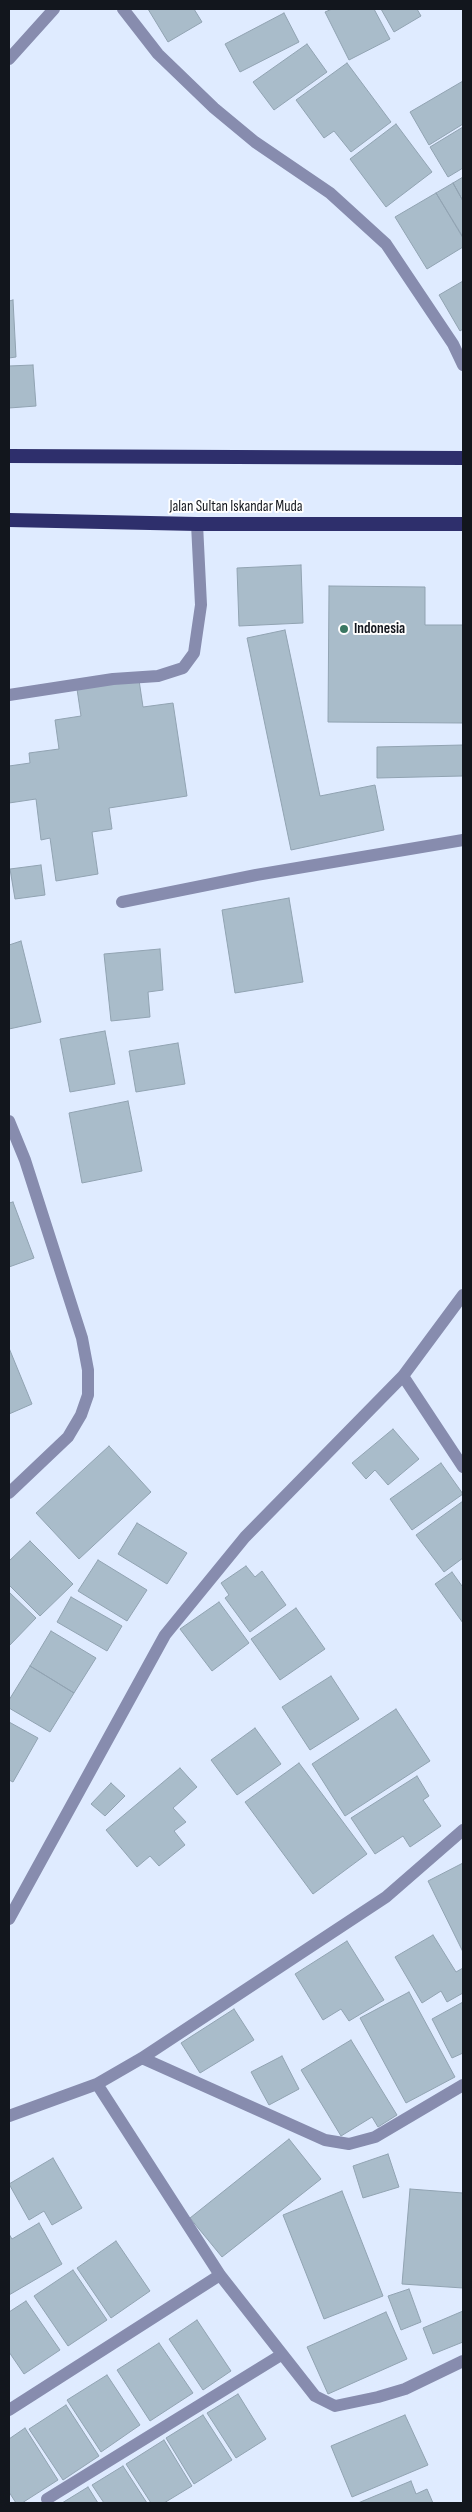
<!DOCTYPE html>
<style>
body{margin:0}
#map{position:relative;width:472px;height:2512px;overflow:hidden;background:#dfebff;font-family:"Sofia Sans Condensed",sans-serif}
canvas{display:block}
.frame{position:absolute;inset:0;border:10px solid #12161d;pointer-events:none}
</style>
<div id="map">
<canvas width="472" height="2512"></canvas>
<div class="frame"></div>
</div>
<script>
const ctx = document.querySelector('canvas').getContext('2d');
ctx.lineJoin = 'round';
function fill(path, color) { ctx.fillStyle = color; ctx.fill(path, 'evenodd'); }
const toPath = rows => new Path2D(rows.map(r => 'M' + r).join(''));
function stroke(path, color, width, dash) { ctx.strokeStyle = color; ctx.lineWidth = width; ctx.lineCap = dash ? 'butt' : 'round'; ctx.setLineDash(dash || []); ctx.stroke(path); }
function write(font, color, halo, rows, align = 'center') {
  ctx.font = font + ' "Sofia Sans Condensed",sans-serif'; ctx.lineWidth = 4; ctx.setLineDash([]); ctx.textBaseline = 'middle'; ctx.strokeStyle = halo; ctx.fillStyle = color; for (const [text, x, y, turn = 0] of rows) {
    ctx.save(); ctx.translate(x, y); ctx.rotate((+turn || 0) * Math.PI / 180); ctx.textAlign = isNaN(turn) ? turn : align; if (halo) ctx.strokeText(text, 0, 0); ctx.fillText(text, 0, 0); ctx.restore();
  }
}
const building = toPath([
 [148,9,194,9,202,22,168,42,148,9],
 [332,9,374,9,390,39,349,60,325,12,332,9],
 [381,9,417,9,421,16,394,32,381,9],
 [284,13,299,42,240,72,225,44,284,13],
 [307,44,327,72,274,110,253,82,307,44],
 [347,63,391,122,351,152,334,131,324,138,296,100,347,63],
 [463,81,463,124,429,145,410,112,463,81],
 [396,124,432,172,386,207,350,159,396,124],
 [463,127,463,168,448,177,430,147,463,127],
 [463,177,463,201,453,183,463,177],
 [453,183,463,201,463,237,436,193,453,183],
 [436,193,463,238,463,247,427,269,395,217,436,193],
 [463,281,463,329,460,331,439,295,463,281],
 [13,300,16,357,9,358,9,301,13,300],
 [33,365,36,406,9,408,9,366,33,365],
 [301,565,303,623,239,626,237,568,301,565],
 [329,586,425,587,425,625,463,625,463,723,328,722,329,586],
 [285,630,320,796,375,785,384,830,291,850,247,638,285,630],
 [139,680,143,707,173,703,187,796,109,808,112,829,92,832,98,874,56,881,50,838,41,840,36,799,9,803,9,766,30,763,29,753,59,749,55,720,81,716,77,689,139,680],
 [463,745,463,776,377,778,377,747,463,745],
 [41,865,45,895,15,899,10,869,41,865],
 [289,898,303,982,235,993,222,910,289,898],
 [21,941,41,1022,9,1029,9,945,21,941],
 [160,949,163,990,148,992,150,1017,111,1021,104,954,160,949],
 [105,1031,115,1084,70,1092,60,1039,105,1031],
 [178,1043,185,1084,136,1092,129,1051,178,1043],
 [128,1101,142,1171,82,1183,69,1113,128,1101],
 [13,1202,34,1258,9,1267,9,1203,13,1202],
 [9,1348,32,1404,9,1414,9,1348],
 [393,1429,419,1459,388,1485,375,1470,366,1479,352,1463,393,1429],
 [109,1446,151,1492,79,1559,36,1513,109,1446],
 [441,1463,463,1494,412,1530,390,1499,441,1463],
 [463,1501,463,1558,444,1572,416,1535,463,1501],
 [137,1523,187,1553,167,1584,118,1554,137,1523],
 [30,1541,73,1584,40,1616,9,1585,9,1561,30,1541],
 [98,1560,147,1590,127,1621,78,1591,98,1560],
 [246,1566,255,1577,262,1571,286,1605,250,1632,225,1598,229,1595,221,1583,246,1566],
 [452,1572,462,1586,463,1585,463,1623,435,1584,452,1572],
 [9,1592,36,1618,9,1646,9,1592],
 [71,1597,122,1626,107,1651,57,1622,71,1597],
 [219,1602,249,1643,212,1671,180,1629,219,1602],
 [296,1608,325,1649,280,1680,251,1639,296,1608],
 [51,1631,96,1658,74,1693,30,1666,51,1631],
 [30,1666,74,1693,50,1732,9,1708,9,1700,30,1666],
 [331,1676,359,1719,310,1750,282,1707,331,1676],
 [396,1709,430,1761,345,1816,312,1764,396,1709],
 [9,1722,38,1738,13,1782,9,1780,9,1722],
 [255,1728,281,1764,237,1795,211,1760,255,1728],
 [299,1763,367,1854,313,1894,245,1802,299,1763],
 [180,1768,197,1787,173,1808,186,1822,174,1831,185,1845,159,1866,150,1856,137,1867,106,1830,180,1768],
 [417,1776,429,1796,423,1800,441,1826,410,1847,403,1836,375,1854,351,1818,417,1776],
 [111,1783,125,1796,105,1816,91,1804,111,1783],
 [463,1863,463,1952,428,1881,463,1863],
 [433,1935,456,1972,463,1968,463,1993,447,2002,441,1991,422,2003,395,1957,433,1935],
 [347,1941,384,2000,349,2021,341,2009,323,2020,295,1974,347,1941],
 [409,1992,455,2077,406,2103,360,2018,409,1992],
 [463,2002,463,2053,452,2058,432,2019,463,2002],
 [234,2009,254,2040,200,2073,181,2043,234,2009],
 [351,2040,397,2115,378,2127,372,2117,341,2136,301,2070,351,2040],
 [282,2056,299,2089,269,2105,251,2072,282,2056],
 [289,2139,321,2179,222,2257,190,2218,289,2139],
 [388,2154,399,2187,363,2198,353,2166,388,2154],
 [53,2158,82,2208,52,2225,44,2211,29,2220,9,2184,53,2158],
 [410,2189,463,2193,463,2288,402,2284,410,2189],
 [342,2191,383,2296,324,2319,283,2215,342,2191],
 [39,2223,62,2264,9,2295,9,2234,12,2239,39,2223],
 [116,2241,150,2291,111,2318,77,2268,116,2241],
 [73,2270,107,2320,68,2346,34,2296,73,2270],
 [409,2289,421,2322,401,2330,388,2296,409,2289],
 [26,2301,60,2350,24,2374,9,2352,9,2312,26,2301],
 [463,2311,463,2342,433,2354,423,2328,463,2311],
 [386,2312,407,2359,328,2394,307,2347,386,2312],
 [197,2320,231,2371,203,2390,169,2339,197,2320],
 [159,2343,193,2393,150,2421,117,2370,159,2343],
 [107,2375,140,2425,101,2452,67,2400,107,2375],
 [238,2394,266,2439,236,2458,207,2413,238,2394],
 [66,2405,99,2456,63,2480,29,2429,66,2405],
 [203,2415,232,2460,194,2484,166,2438,203,2415],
 [405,2415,428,2465,352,2497,331,2446,405,2415],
 [25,2428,58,2480,22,2503,16,2503,9,2492,9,2439,25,2428],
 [164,2440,192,2486,164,2503,151,2503,126,2464,164,2440],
 [123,2466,147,2503,104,2503,92,2485,123,2466],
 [411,2481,416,2494,427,2489,433,2503,358,2503,411,2481],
 [88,2487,98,2503,62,2503,88,2487]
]);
fill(building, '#a9bcca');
stroke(building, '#91a3b2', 1);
stroke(toPath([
 [9,695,113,679,158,676,183,668,194,653,201,605,197,524]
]), '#878cae', 12);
stroke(toPath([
 [123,9,158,54,214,108,255,142,330,193,386,244,453,344,463,365],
 [9,59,54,9],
 [122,902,256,875,463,840],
 [9,1121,25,1160,82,1338,88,1370,88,1395,81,1415,68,1437,9,1493],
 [403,1376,463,1467],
 [9,1919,165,1635,245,1537,403,1376,463,1295],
 [142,2058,325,2140,349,2144,375,2137,463,2085],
 [97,2084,220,2275,315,2396,335,2406,378,2397,405,2389,463,2361],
 [9,2116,97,2084,142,2058,386,1897,463,1830],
 [9,2410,220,2275],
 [47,2499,281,2355]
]), '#878cae', 12);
stroke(toPath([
 [9,456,463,458],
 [9,520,197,524,463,524]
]), '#2e2f6c', 14);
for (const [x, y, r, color] of [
 [344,629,5,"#3a7762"]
]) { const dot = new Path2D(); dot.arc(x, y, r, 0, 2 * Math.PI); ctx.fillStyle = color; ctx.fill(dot); stroke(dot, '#fff', 2); }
write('15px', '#12161d', '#fff', [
 ["Jalan Sultan Iskandar Muda",236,507]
]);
write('bold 15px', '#12161d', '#fff', [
 ["Indonesia",354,629]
], 'left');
</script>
